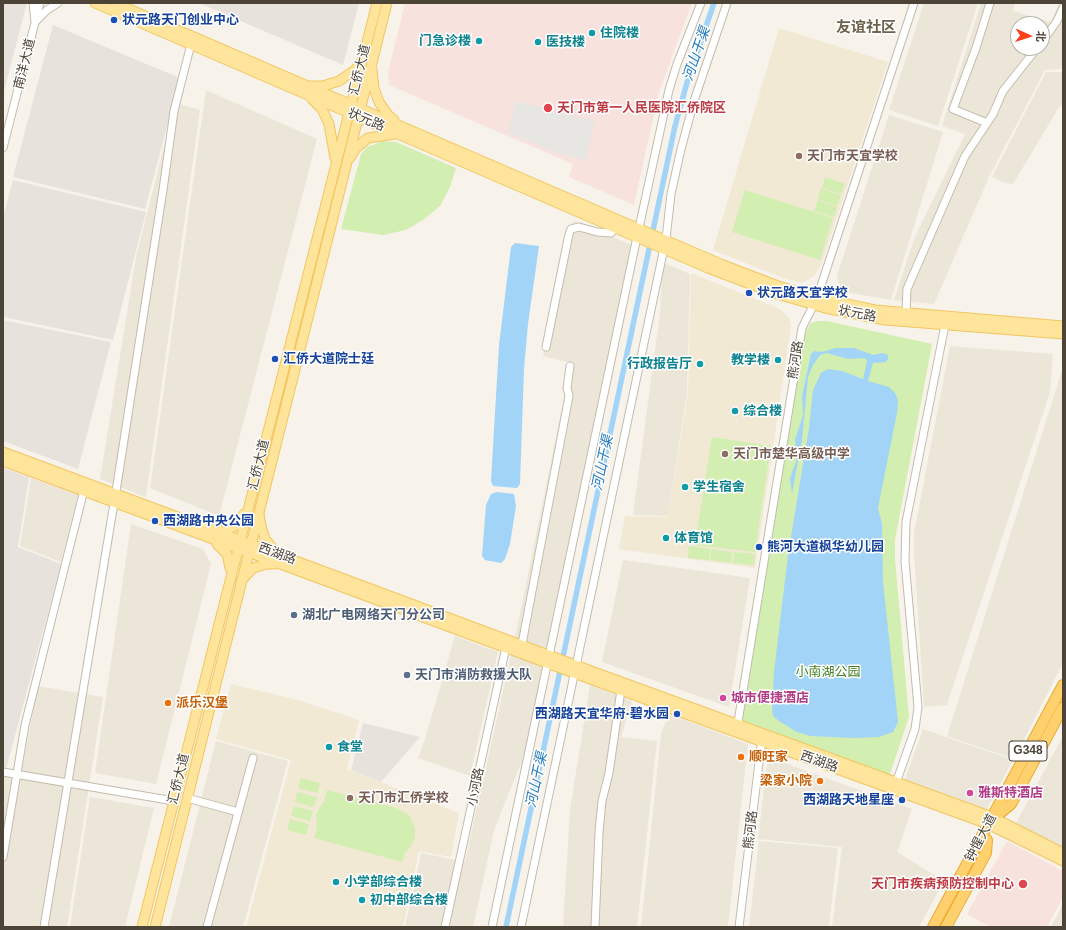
<!DOCTYPE html>
<meta charset="utf-8">
<style>
body{margin:0}
#map{position:relative;width:1066px;height:930px;overflow:hidden;background:#f7f3eb;font-family:Helvetica,"Noto Sans SC",sans-serif}
canvas{display:block}
.frame{position:absolute;inset:0;border:4px solid #4c4437;pointer-events:none}
.north{position:absolute;left:1010px;top:16px;width:40px;height:40px;box-sizing:border-box;background:#fff;border:1px solid #b7b4af;border-radius:50%;rotate:93deg;font-size:11px;font-weight:700;line-height:16px;text-align:center;color:#4c4437}
.north::after{content:'';display:block;margin:auto;width:14px;height:18px;background:#ff3f1a;clip-path:polygon(50% 0,100% 100%,50% 72%,0 100%)}
</style>
<div id="map">
<canvas width="1066" height="930"></canvas>
<div class="frame"></div>
<div class="north">北</div>
</div>
<script>
const ctx = document.querySelector('canvas').getContext('2d');
ctx.lineJoin = 'round';
function fill(path, color) { ctx.fillStyle = color; ctx.fill(path, 'evenodd'); }
const toPath = rows => new Path2D(rows.map(r => 'M' + r).join(''));
function stroke(path, color, width, dash) { ctx.strokeStyle = color; ctx.lineWidth = width; ctx.lineCap = dash ? 'butt' : 'round'; ctx.setLineDash(dash || []); ctx.stroke(path); }
function write(font, color, halo, rows, align = 'center') {
  ctx.font = font + ' Helvetica,"Noto Sans SC",sans-serif'; ctx.lineWidth = 3; ctx.setLineDash([]); ctx.textBaseline = 'middle'; ctx.strokeStyle = halo; ctx.fillStyle = color; for (const [text, x, y, turn = 0] of rows) {
    ctx.save(); ctx.translate(x, y); ctx.rotate((+turn || 0) * Math.PI / 180); ctx.textAlign = isNaN(turn) ? turn : align; if (halo) ctx.strokeText(text, 0, 0); ctx.fillText(text, 0, 0); ctx.restore();
  }
}
fill(toPath([
 [924,3,978,3,938,126,889,110],
 [981,3,1015,3,1013,11,1051,22,1059,3,1063,3,1063,67,1061,69,1045,70,989,177,934,304,894,300,914,239,965,134,942,126],
 [1018,24,1042,24,1042,48,1018,48],
 [1046,72,1063,72,1063,104,1059,107,1013,184,1005,183,992,177],
 [206,90,317,139,219,516,150,488],
 [175,103,200,110,146,497,100,479,136,257],
 [889,115,943,132,891,300,845,292,838,282,837,276],
 [575,221,632,245,525,753,494,830,473,927,405,927,421,853,465,862,518,624,571,363,543,356,569,225],
 [664,263,690,274,687,392,668,516,633,515,660,313,662,273],
 [950,346,1053,354,1050,392,947,705,924,707,914,552,914,533],
 [1063,367,1063,663,1014,759,947,736],
 [31,478,78,494,61,562,20,546],
 [131,524,203,549,211,564,156,784,95,773],
 [623,560,750,578,729,707,602,662],
 [455,636,498,652,470,776,418,758,425,739],
 [590,685,632,701,621,737,657,741,637,927,563,927,570,810],
 [38,686,103,697,67,927,3,927,3,776,20,780],
 [669,714,748,744,728,927,641,927,661,734],
 [923,729,1013,760,986,810,904,782],
 [1063,736,1063,849,1015,825],
 [216,741,288,761,243,927,169,927],
 [768,757,912,809,897,852,944,881,919,927,832,927,842,847,758,839],
 [90,797,154,808,125,927,70,927],
 [759,841,838,848,829,927,749,927],
 [1063,904,1063,927,1051,927]
]), '#ebe6d8');
fill(toPath([
 [3,3,27,3,3,95],
 [199,3,359,3,343,65],
 [53,25,180,78,145,209,13,177],
 [13,180,146,212,113,340,3,317,3,218],
 [3,320,111,342,78,469,3,441],
 [3,468,29,477,18,547,61,564,6,769,3,768],
 [363,723,420,737,381,782,351,770]
]), '#e7e2dc');
fill(toPath([
 [779,28,888,62,822,263,814,276,802,283,783,278,713,250],
 [691,273,780,309,789,318,791,326,755,568,619,549,625,516,668,517,688,392],
 [231,684,298,700,359,720,347,769,459,813,451,857,419,851,403,927,246,927,291,760,216,739]
]), '#f1e9d4');
fill(toPath([
 [405,3,692,3,659,92,634,205,569,177,573,164,389,85,388,72],
 [1007,841,1063,871,1063,897,1047,927,990,927,967,914]
]), '#f8e2de');
fill(toPath([
 [383,141,396,142,456,168,450,187,440,206,423,220,406,230,383,235,341,229,361,154,367,147],
 [825,177,845,184,841,194,822,188],
 [821,189,841,195,837,206,818,199],
 [745,190,833,218,820,260,732,232],
 [818,200,837,207,834,217,814,211],
 [817,321,827,321,932,344,895,540,895,559,909,717,889,777,742,723,805,332,811,323],
 [712,437,771,446,755,552,695,545],
 [689,546,710,549,709,560,688,558],
 [711,549,732,552,731,563,710,560],
 [734,552,755,554,754,565,733,563],
 [301,778,320,783,318,793,298,788],
 [327,790,396,808,409,815,415,828,415,838,411,846,405,853,402,862,314,838,317,828,316,814,324,801],
 [297,792,317,797,314,807,295,802],
 [294,806,313,811,310,821,291,816],
 [290,819,309,824,306,835,287,830]
]), '#d2eeb0');
fill(toPath([
 [515,101,595,121,586,160,551,151,508,132]
]), '#e8e6e2');
fill(toPath([
 [515,243,539,246,528,324,524,369,520,484,517,488,493,486,491,481,499,345,511,247],
 [836,348,854,348,873,355,883,353,888,355,888,359,886,362,873,363,868,381,889,387,895,393,898,400,897,413,878,508,882,524,883,582,898,722,893,732,879,737,853,738,810,736,797,732,779,721,773,716,772,710,774,672,788,555,809,428,813,390,821,373,828,369,842,371,863,379,867,361,865,358,848,359,827,353,820,355,813,365,808,377,802,440,792,494,790,478,797,459,795,440,803,415,802,396,811,354,814,351,822,352],
 [497,492,514,494,516,506,510,544,505,559,501,563,485,560,482,556,486,505,491,494]
]), '#a2d4f8');
stroke(toPath([
 [506,927,675,126,688,79,714,3]
]), '#a2d4f8', 5.5);
const minor = toPath([
 [33,3,35,22,47,10,58,3],
 [1042,42,1057,21,1063,8],
 [987,123,953,109,976,48,990,3],
 [3,148,40,3],
 [639,228,669,90,677,64,701,3],
 [666,239,671,194,681,149,694,101,727,3],
 [906,313,907,289,965,156,993,114,1003,91,1037,48],
 [546,347,569,234,571,229,579,227,597,232,611,233,616,228],
 [522,644,569,396,567,388,570,366],
 [737,728,802,328,817,298,914,3],
 [3,772,174,801],
 [896,783,915,729,918,707,905,561,906,522,945,325],
 [187,798,238,812],
 [3,857,25,725,84,490],
 [44,927,117,485,163,190,174,111,191,44],
 [207,927,253,758],
 [445,927,506,647],
 [492,927,637,237],
 [521,927,664,248],
 [595,927,599,832,602,801,609,773,621,690],
 [739,927,762,738]
]);
const major = toPath([
 [95,3,708,268,774,293,825,308,885,320,1063,334],
 [115,3,723,265,778,286,827,300,875,310,1063,326],
 [372,70,374,88,379,102,388,115,394,120],
 [310,86,323,86,339,81,355,70,361,62],
 [312,99,322,109,329,124,335,158],
 [350,158,356,148,368,138,395,134],
 [3,452,591,671,992,817,1063,853],
 [3,461,574,673,988,824,1063,861],
 [259,514,261,526,265,539,276,552],
 [216,530,224,531,235,526,244,514],
 [217,544,227,554,230,568],
 [241,581,253,568,266,564,274,564],
 [142,927,377,3],
 [155,927,387,3]
]);
const highway = toPath([
 [1000,813,1011,804,1063,707],
 [933,927,1063,685],
 [946,927,986,853,987,840]
]);
stroke(minor, '#c4bcac', 9);
stroke(major, '#f1c65f', 11);
stroke(highway, '#eea92e', 12);
stroke(minor, '#fff', 7);
stroke(major, '#ffe49c', 9);
stroke(highway, '#ffd06e', 10);
for (const [x, y, r, color] of [
 [114,20,4,"#1a4fb4"],
 [592,33,4,"#0f9aa8"],
 [479,41,4,"#0f9aa8"],
 [538,42,4,"#0f9aa8"],
 [548,108,5,"#e0444e"],
 [799,156,4,"#8d6e63"],
 [749,293,4,"#1a4fb4"],
 [275,359,4,"#1a4fb4"],
 [778,360,4,"#0f9aa8"],
 [700,364,4,"#0f9aa8"],
 [735,411,4,"#0f9aa8"],
 [725,454,4,"#8d6e63"],
 [685,487,4,"#0f9aa8"],
 [155,521,4,"#1a4fb4"],
 [666,538,4,"#0f9aa8"],
 [759,547,4,"#1a4fb4"],
 [294,615,4,"#5c6f8a"],
 [407,675,4,"#5c6f8a"],
 [723,698,4,"#d1479c"],
 [168,703,4,"#e8710a"],
 [677,714,4,"#1a4fb4"],
 [329,747,4,"#0f9aa8"],
 [741,757,4,"#e8710a"],
 [820,781,4,"#e8710a"],
 [970,793,4,"#d1479c"],
 [350,798,4,"#8d6e63"],
 [902,800,4,"#1a4fb4"],
 [336,882,4,"#0f9aa8"],
 [1023,884,5,"#e0444e"],
 [362,900,4,"#0f9aa8"]
]) { const dot = new Path2D(); dot.arc(x, y, r, 0, 2 * Math.PI); ctx.fillStyle = color; ctx.fill(dot); stroke(dot, '#fff', 1.5); }
for (const [x, y, w] of [
 [1028,751,38]
]) { const box = new Path2D(); box.roundRect(x - w / 2, y - 10, w, 20, 3); ctx.fillStyle = '#fff'; ctx.fill(box); stroke(box, '#4c4437', 1); }
write('bold 12px', '#4c4437', null, [
 ["G348",1028,751]
]);
write('bold 13px', '#164399', '#fff', [
 ["状元路天门创业中心",122,20],
 ["状元路天宜学校",757,293],
 ["汇侨大道院士廷",283,359],
 ["西湖路中央公园",163,521],
 ["熊河大道枫华幼儿园",767,547],
 ["西湖路天宜华府·碧水园",669,714,"right"],
 ["西湖路天地星座",894,800,"right"]
], 'left');
write('bold 13px', '#0d838f', '#fff', [
 ["住院楼",600,33],
 ["门急诊楼",471,41,"right"],
 ["医技楼",546,42],
 ["教学楼",770,360,"right"],
 ["行政报告厅",692,364,"right"],
 ["综合楼",743,411],
 ["学生宿舍",693,487],
 ["体育馆",674,538],
 ["食堂",337,747],
 ["小学部综合楼",344,882],
 ["初中部综合楼",370,900]
], 'left');
write('13px', '#4c4437', '#fff', [
 ["南洋大道",25,64,-76],
 ["汇侨大道",360,70,-76],
 ["状元路",366,120,23],
 ["状元路",857,314,11],
 ["熊河路",796,360,-81],
 ["汇侨大道",259,465,-76],
 ["西湖路",277,554,20],
 ["西湖路",819,762,20],
 ["汇侨大道",179,779,-76],
 ["小河路",476,787,-78],
 ["熊河路",751,830,-83],
 ["钟惺大道",981,838,-62]
]);
write('bold 13px', '#be3a42', '#fff', [
 ["天门市第一人民医院汇侨院区",557,108],
 ["天门市疾病预防控制中心",1014,884,"right"]
], 'left');
write('bold 13px', '#785e54', '#fff', [
 ["天门市天宜学校",807,156],
 ["天门市楚华高级中学",733,454],
 ["天门市汇侨学校",358,798]
], 'left');
write('bold 13px', '#4e5e75', '#fff', [
 ["湖北广电网络天门分公司",302,615],
 ["天门市消防救援大队",415,675]
], 'left');
write('13px', '#448022', '#fff', [
 ["小南湖公园",828,672]
]);
write('bold 13px', '#b23c85', '#fff', [
 ["城市便捷酒店",731,698],
 ["雅斯特酒店",978,793]
], 'left');
write('bold 13px', '#c56008', '#fff', [
 ["派乐汉堡",176,703],
 ["顺旺家",749,757],
 ["梁家小院",812,781,"right"]
], 'left');
write('italic 14px', '#227abd', '#fff', [
 ["河山干渠",697,54,-71],
 ["河山干渠",603,463,-78],
 ["河山干渠",537,780,-78]
]);
write('bold 15px', '#70634d', '#fff', [
 ["友谊社区",866,28]
]);
</script>
